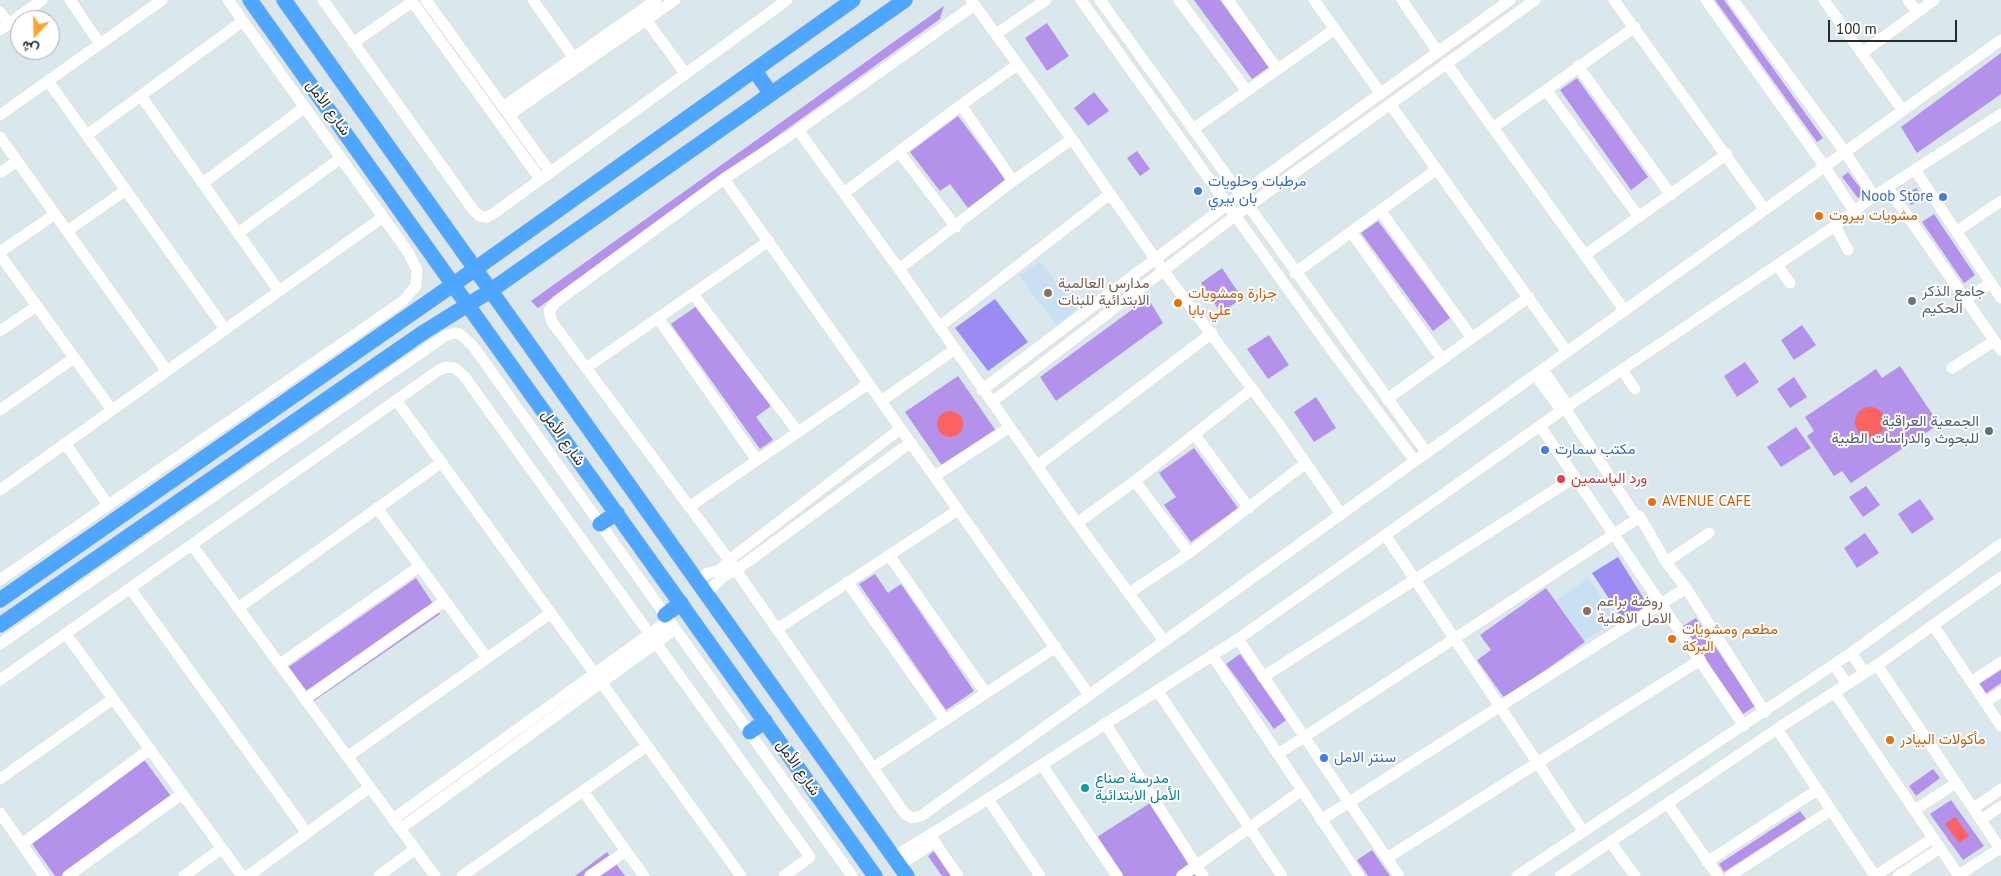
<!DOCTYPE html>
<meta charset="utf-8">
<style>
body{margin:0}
#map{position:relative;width:2001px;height:876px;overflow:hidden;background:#dae8ee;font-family:"PT Sans",Vazirmatn,sans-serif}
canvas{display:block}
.north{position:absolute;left:10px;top:10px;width:50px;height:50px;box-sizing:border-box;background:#fff;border:1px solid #aaa;border-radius:50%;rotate:201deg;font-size:14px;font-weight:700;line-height:20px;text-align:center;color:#2a2a2a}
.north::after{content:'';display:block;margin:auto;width:18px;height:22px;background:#ffa536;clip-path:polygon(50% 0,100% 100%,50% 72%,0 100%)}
.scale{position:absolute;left:1828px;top:20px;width:129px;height:22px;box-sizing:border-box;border:2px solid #2a2a2a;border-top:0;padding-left:6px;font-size:15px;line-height:18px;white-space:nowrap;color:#2a2a2a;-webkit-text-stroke:4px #fff;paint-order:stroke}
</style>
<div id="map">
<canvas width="2001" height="876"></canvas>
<div class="north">ش</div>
<div class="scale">100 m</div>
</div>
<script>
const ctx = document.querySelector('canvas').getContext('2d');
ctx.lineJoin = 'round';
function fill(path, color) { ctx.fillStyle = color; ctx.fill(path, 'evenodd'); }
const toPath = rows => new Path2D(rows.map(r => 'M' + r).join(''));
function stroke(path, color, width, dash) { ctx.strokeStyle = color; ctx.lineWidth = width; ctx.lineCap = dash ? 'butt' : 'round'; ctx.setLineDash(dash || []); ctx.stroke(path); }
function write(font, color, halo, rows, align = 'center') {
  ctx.font = font + ' "PT Sans",Vazirmatn,sans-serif'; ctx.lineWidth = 4; ctx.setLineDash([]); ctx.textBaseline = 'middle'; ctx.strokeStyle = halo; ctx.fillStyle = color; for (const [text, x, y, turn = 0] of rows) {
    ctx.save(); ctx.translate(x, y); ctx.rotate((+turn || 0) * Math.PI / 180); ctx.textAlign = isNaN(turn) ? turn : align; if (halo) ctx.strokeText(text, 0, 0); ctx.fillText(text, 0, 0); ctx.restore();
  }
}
fill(toPath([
 [1040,261,1076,310,1056,325,1019,276],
 [1588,578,1617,621,1584,640,1557,600]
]), '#c8e0f1');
fill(toPath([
 [1194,0,1220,0,1269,67,1252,79],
 [1715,0,1724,0,1823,138,1817,142],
 [944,6,940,19,538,308,531,301],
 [1047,23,1069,56,1047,71,1025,38],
 [2001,53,2001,94,1917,153,1901,127],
 [1577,78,1648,177,1631,190,1560,90],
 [1094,92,1109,111,1088,126,1074,108],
 [958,116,1006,180,968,208,950,184,940,191,910,152],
 [1137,151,1150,169,1140,176,1127,158],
 [1848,172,1864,193,1858,198,1842,177],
 [1916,188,1923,198,1911,205,1905,195],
 [1934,214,1975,275,1964,283,1922,222],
 [1378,221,1450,318,1433,331,1361,233],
 [1222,268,1242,298,1221,313,1201,283],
 [1148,298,1163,323,1056,401,1040,377],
 [698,305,771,406,756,417,773,440,760,449,671,324],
 [1802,325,1816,345,1794,360,1781,340],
 [1269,335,1289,365,1268,379,1247,349],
 [1745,362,1759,382,1737,397,1724,376],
 [1900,366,1939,424,1851,483,1842,471,1834,476,1807,436,1814,431,1805,417,1876,369,1882,378],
 [958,376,996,431,943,467,905,412],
 [1794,377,1807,397,1790,408,1777,389],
 [1316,397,1336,428,1314,442,1294,412],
 [1796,427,1811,448,1781,467,1767,447],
 [1194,448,1238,508,1191,542,1164,505,1176,497,1159,473],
 [1866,486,1880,505,1863,517,1849,497],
 [1920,499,1934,519,1912,534,1898,514],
 [1865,533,1879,553,1857,568,1844,548],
 [875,574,888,593,901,584,974,691,946,710,859,584],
 [416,578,440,614,311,703,287,668],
 [1546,588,1585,642,1505,699,1477,660,1491,650,1480,635],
 [1696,618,1755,706,1743,714,1683,626],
 [1240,654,1286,720,1274,729,1226,664],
 [2001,670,2001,683,1985,694,1979,684],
 [143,758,173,799,64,876,55,876,28,838],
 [1933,769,1940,778,1916,796,1909,786],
 [1951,800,1984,846,1963,860,1930,814],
 [1150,803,1198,875,1196,876,1123,876,1097,837],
 [1800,811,1806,819,1724,872,1719,864],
 [1372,850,1390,876,1368,876,1357,860],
 [934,851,951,876,942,876,928,856],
 [607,852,625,876,575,876]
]), '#b491ea');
fill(toPath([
 [995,299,1028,342,988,371,955,328],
 [1618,557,1649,607,1625,623,1592,573]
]), '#9c8bf3');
fill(toPath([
 '1855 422a15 15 0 1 1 30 0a15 15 0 1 1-30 0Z',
 '937 424a13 13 0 1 1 26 0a13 13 0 1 1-26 0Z',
 [1955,817,1969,836,1959,843,1945,824]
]), '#fb6362');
const minor = toPath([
 [70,0,100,44],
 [323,0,474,211,480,216,487,217,493,214,787,0],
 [411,0,540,179],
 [426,0,550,172],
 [533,0,574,58],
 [971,0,1072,139,1163,270,1280,426,1341,514],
 [1081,0,1336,356,1415,461],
 [1100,0,1427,453],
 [1179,0,1247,91],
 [1228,0,1277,69],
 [1314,0,1381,94],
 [1402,0,1438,52],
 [1614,0,1765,210],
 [1706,0,1825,167,1854,211],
 [1733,0,1845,152,1874,196],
 [1824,0,1903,111],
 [1908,0,1917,12],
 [973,6,798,130,724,179,556,302,549,311,552,322,729,560,905,814,912,818,921,816,2001,40],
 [0,12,9,24],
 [647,21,685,73],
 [0,30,42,0],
 [996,34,1046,0],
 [353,43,412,2],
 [1862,53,1934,0],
 [1447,64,1625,311],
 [1578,66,1671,195],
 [48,81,225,329],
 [1546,90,1639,217],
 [141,96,279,291],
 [1390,104,1567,352],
 [961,105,1013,181],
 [503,107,656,0],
 [0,115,162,0],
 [509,115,675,0],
 [1494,127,1635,27],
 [1193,129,1335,29],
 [798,130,899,269,1077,523,1164,641],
 [87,135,243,21],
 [0,137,167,371],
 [899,152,956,227],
 [1915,170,2001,298],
 [0,173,17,161],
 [724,179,1089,695],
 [203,183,305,107],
 [1888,188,2001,350],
 [844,193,961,105,1017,65],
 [1380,210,1472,338],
 [1835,226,1848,250],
 [67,231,126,190],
 [1957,231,2001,201],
 [1351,232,1442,359],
 [238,233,341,158],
 [0,252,55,214],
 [0,255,112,410],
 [1585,255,1727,154],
 [1777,265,1790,283],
 [899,269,1013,181,1072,139],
 [1295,273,1437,169],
 [693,294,798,432],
 [1966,299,1991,283],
 [658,318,756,459],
 [939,327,1110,194],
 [0,331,37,306],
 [586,368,769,241],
 [1952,368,1994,341],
 [1543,370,1568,406],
 [1622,370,1635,389],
 [1535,375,1562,411],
 [982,390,1240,195,1510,0],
 [1387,399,1529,297],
 [396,400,595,674],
 [881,401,954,350],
 [992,402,1236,215,1535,0],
 [1565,408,1634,514,1640,517,1666,562,1686,588,1765,712],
 [0,410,74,358],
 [1540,426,1744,726],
 [1195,435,1249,508],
 [65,443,108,505],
 [1037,466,1212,333],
 [935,476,1010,427],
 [1135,481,1189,553],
 [0,490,383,217],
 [689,507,868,384],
 [377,508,487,658],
 [1077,523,1135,481,1252,389],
 [1386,536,1583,831],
 [192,545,435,876],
 [889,555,985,692],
 [1666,562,1709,533],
 [0,580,403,301,416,286,417,270,408,252,228,0],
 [697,581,708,573,720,570,729,560,900,429],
 [847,582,944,719],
 [130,588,307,833],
 [706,593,724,576,735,571,910,443],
 [1129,593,1189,553,1306,463],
 [238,608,442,462],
 [1933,625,2001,726],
 [777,629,958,510],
 [66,634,242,876],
 [1238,639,1399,876],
 [0,644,445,336,455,333,460,334,473,346,852,876],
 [1851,653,1865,673],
 [1212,655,1359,876],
 [280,664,420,566],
 [1834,665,1847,684],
 [1877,665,2001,850],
 [1263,677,1575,477],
 [0,680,439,370,447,367,455,368,464,376,810,857,784,876],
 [601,682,741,876],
 [1971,682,2001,662],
 [1157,690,1282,876],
 [1835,693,1959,876],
 [305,699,445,601],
 [1986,702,2001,692],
 [1105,723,1203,876],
 [1777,729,1875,876],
 [1278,754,1640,517],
 [347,757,551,613],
 [1042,765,1117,876],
 [874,767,1056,647],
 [0,779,113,699],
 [583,791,644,876],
 [988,799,1040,876],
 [1668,804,1718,876],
 [1974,808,2001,789],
 [1915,810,1956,783],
 [0,813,44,876],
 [393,819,669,620],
 [1321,820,1686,588],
 [1981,820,2001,806],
 [400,829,675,629],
 [930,835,958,876],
 [1611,843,1635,876],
 [22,844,150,749],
 [894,857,988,799,1238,639,1568,406,1835,226,1874,196,2001,114],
 [1387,858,1700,660],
 [1707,862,1817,790],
 [900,865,935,842],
 [1959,875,2000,848],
 [68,876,182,794],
 [184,876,222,848],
 [248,876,370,787],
 [379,876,415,849],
 [462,876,647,746],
 [590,876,626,851],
 [1182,876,1302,790],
 [1517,876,1851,653,2001,544],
 [1560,876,1777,729,1877,665,2001,577],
 [1730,876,1831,810],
 [1875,876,1933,838],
 [1898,876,1940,848]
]);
const major = toPath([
 [250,0,875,876],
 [284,0,907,876],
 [755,71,771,94],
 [600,524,617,513],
 [0,600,454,284,853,0],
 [665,615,681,603],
 [0,625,424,332,490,291,905,0],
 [750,732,765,721]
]);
stroke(minor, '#e5dbcf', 12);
stroke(major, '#c3c3c3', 16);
stroke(minor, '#fff', 11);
stroke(major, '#4ea6ff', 15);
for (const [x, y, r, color] of [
 [1198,191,5,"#3f7fe0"],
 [1943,197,5,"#3f7fe0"],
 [1819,216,5,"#e8710a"],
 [1048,293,5,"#8d6e63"],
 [1912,301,5,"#6b7280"],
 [1178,303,5,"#e8710a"],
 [1989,431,5,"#5c6f8a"],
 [1545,450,5,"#3f7fe0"],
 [1561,479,5,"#e0444e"],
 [1652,502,5,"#e8710a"],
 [1587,611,5,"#8d6e63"],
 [1672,639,5,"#e8710a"],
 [1890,740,5,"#e8710a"],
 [1324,758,5,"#3f7fe0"],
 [1085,788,5,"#0f9aa8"]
]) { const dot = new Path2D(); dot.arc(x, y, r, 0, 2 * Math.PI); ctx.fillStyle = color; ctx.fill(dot); stroke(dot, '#fff', 2); }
write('15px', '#2a2a2a', '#fff', [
 ["شارع الأمل",328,108,54],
 ["شارع الأمل",563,438,55],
 ["شارع الأمل",798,768,55]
]);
write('15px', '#366cbe', '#fff', [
 ["مرطبات وحلويات",1208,182],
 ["بان بيري",1208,199],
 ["Noob Store",1933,197,"right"],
 ["مكتب سمارت",1555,450],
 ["سنتر الامل",1334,758]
], 'left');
write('15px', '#c56008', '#fff', [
 ["مشويات بيروت",1829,216],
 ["جزارة ومشويات",1188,294],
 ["علي بابا",1188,311],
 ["AVENUE CAFE",1662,502],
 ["مطعم ومشويات",1682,630],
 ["البركة",1682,647],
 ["مأكولات البيادر",1900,740]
], 'left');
write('15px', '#785e54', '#fff', [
 ["مدارس العالمية",1058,284],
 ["الابتدائية للبنات",1058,301],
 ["روضة براعم",1597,602],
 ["الامل الاهلية",1597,619]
], 'left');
write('15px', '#5b616d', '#fff', [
 ["جامع الذكر",1922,292],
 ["الحكيم",1922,309]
], 'left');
write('15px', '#4e5e75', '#fff', [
 ["الجمعية العراقية",1979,422],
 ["للبحوث والدراسات الطبية",1979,439]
], 'right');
write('15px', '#be3a42', '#fff', [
 ["ورد الياسمين",1571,479]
], 'left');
write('15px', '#0d838f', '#fff', [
 ["مدرسة صناع",1095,779],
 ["الأمل الابتدائية",1095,796]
], 'left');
</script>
